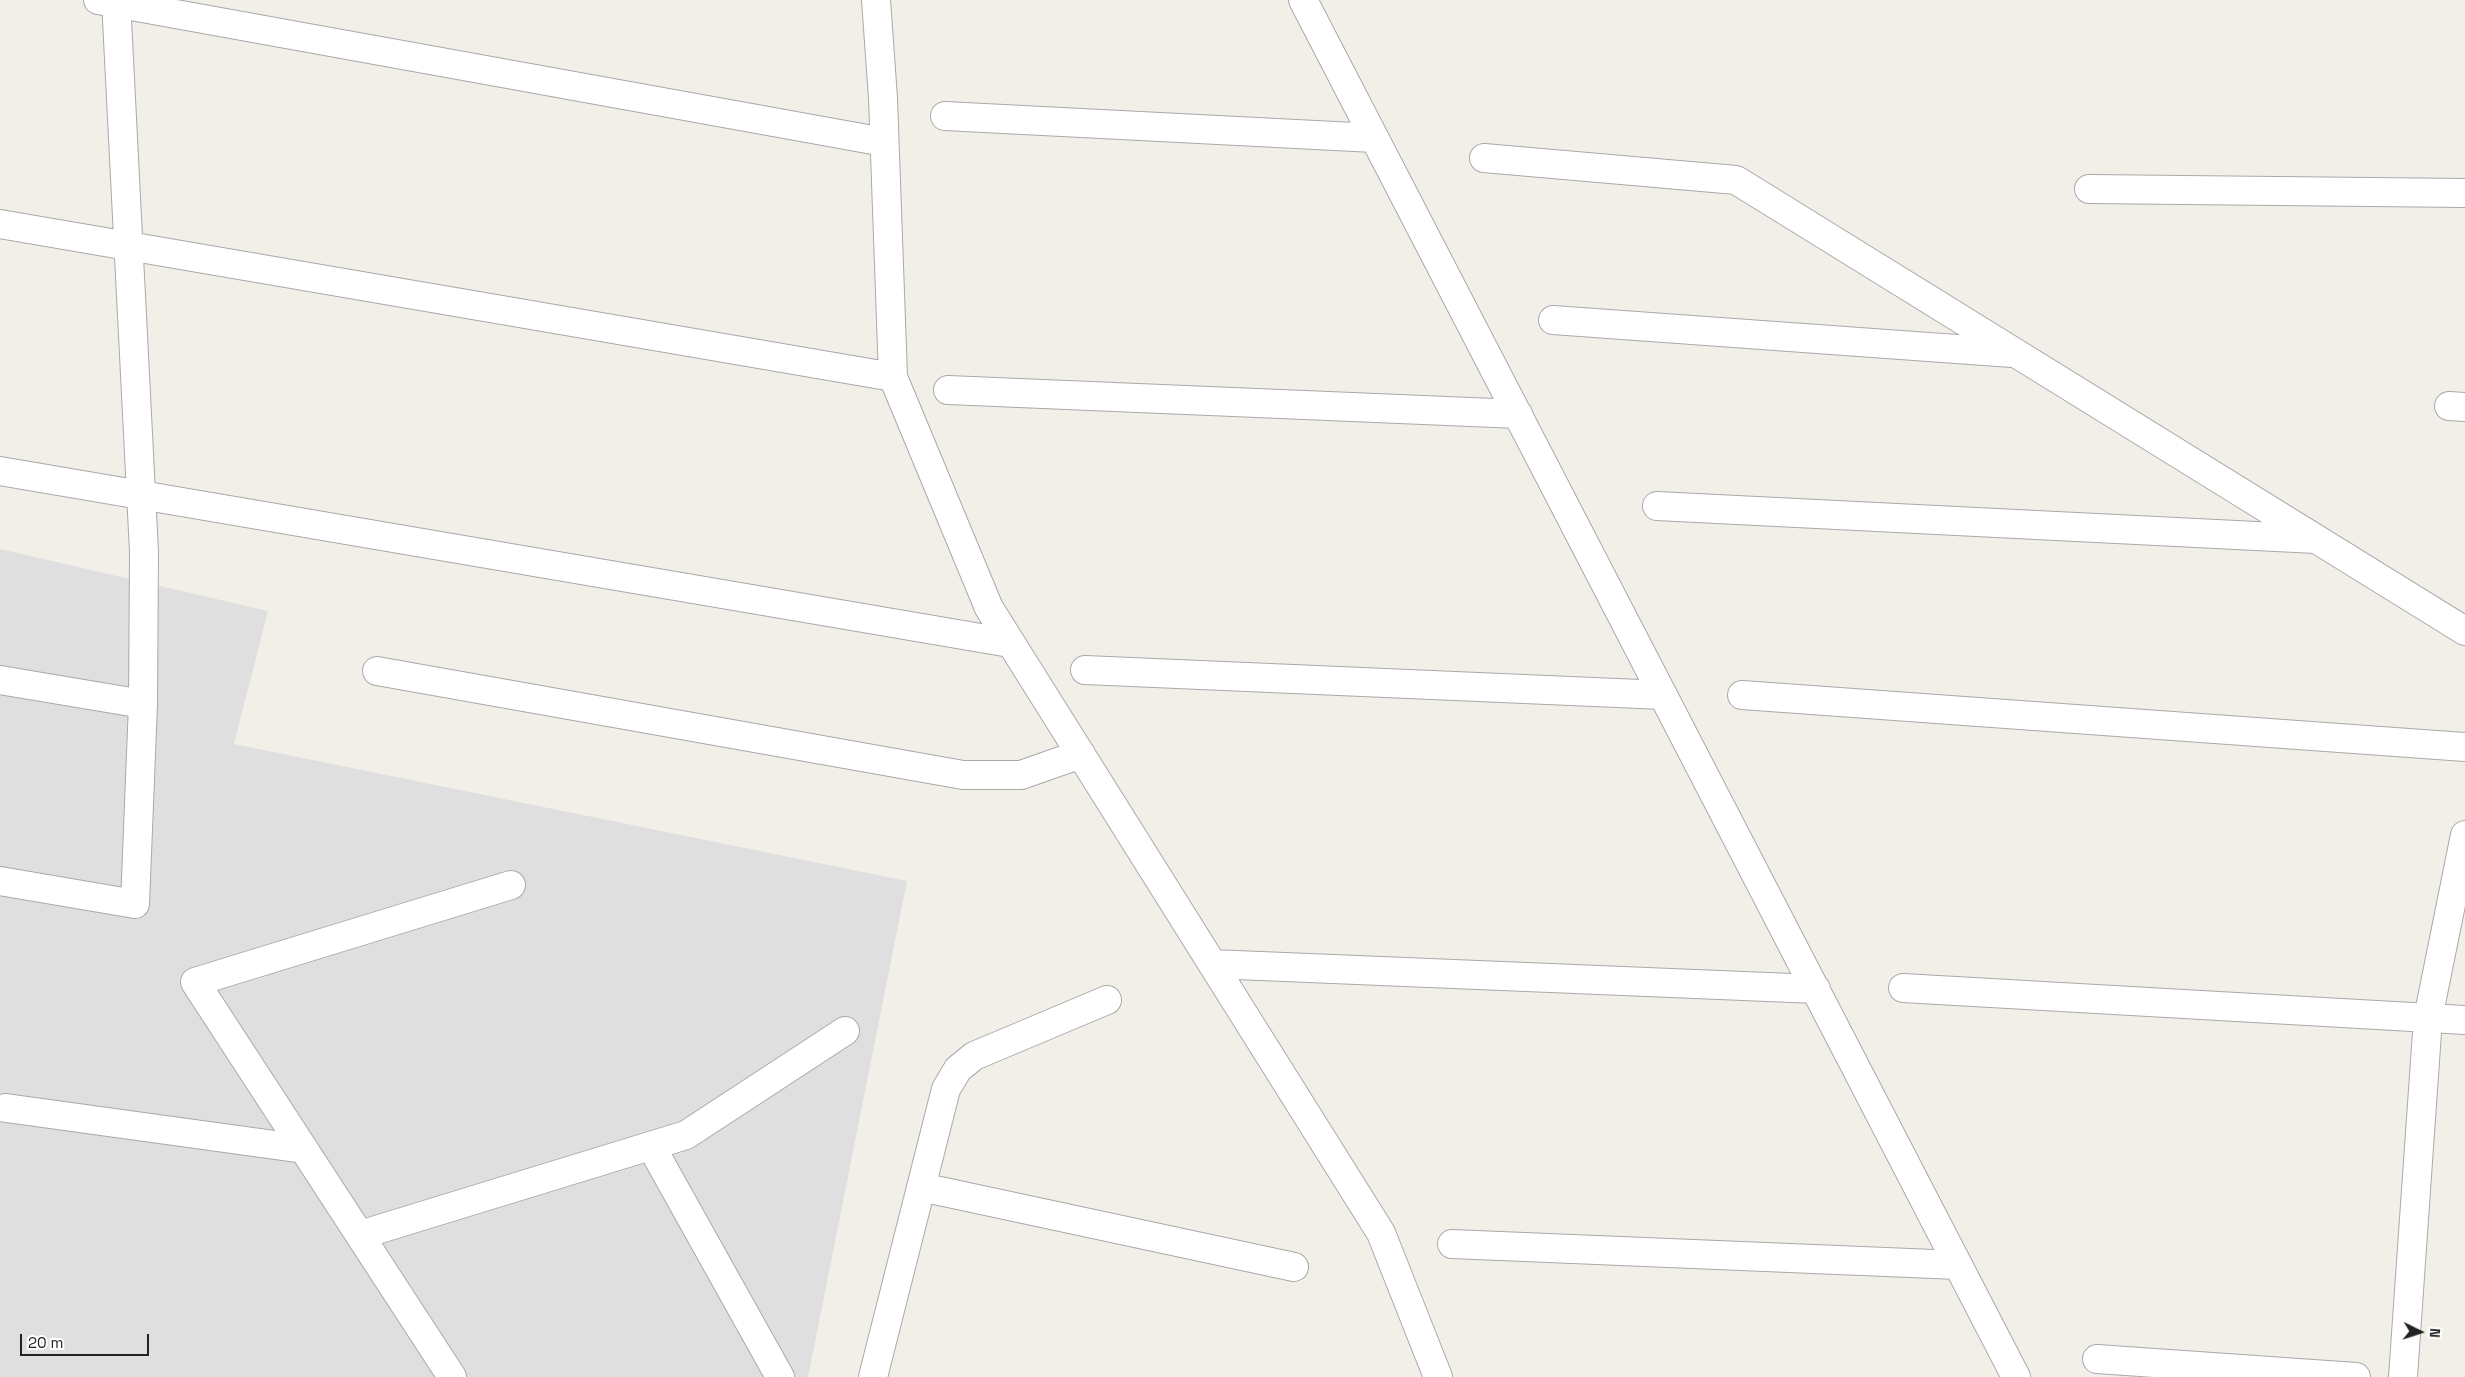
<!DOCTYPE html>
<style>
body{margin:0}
#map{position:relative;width:2465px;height:1377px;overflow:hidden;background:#f2efe9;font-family:"Space Grotesk",sans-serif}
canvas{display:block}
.north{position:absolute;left:2395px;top:1307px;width:50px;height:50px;-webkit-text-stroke:4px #fff;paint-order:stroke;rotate:94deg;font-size:14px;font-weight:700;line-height:20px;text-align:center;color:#222}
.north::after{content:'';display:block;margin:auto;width:18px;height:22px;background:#222;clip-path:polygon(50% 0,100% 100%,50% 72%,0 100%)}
.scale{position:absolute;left:20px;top:1334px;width:129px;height:22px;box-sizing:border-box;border:2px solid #222;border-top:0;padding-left:6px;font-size:15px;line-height:18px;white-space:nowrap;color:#222;-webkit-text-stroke:4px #fff;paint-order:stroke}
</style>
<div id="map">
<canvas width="2465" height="1377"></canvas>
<div class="north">N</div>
<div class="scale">20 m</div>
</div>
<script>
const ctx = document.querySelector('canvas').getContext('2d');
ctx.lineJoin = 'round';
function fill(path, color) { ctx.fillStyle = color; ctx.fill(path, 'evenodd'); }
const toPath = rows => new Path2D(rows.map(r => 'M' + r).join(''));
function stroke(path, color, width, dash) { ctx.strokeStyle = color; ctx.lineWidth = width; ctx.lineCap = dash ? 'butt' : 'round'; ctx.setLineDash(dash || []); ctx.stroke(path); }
fill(toPath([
 [0,549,268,611,234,744,907,881,808,1377,0,1377]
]), '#e0dfdf');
const minor = toPath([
 [98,0,884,142],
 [876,0,883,98,893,377,989,608,1381,1233,1438,1377],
 [1303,0,2016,1377],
 [945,116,1374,138],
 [1484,158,1736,180,2465,631],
 [2089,189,2465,193],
 [0,224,893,377],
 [1553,320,2012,353],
 [948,390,1518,414],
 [2449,406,2465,407],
 [0,471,1010,643],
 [1657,506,2316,539],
 [1085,670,1663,695],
 [377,671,963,775,1021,775,1081,754],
 [0,680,143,704],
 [1742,695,2465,747],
 [0,881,135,904,143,704,144,552,116,0],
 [1212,964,1816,989],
 [1903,988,2465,1020],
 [6,1108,304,1149],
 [651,1146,780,1377],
 [921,1187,1294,1267],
 [360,1235,686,1135,845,1031],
 [1452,1244,1958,1265],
 [2097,1359,2356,1377],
 [452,1377,195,982,511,885],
 [873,1377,946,1089,958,1069,974,1056,1107,1000],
 [2403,1377,2428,1018,2465,835]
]);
stroke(minor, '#a9a9a9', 30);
stroke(minor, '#fff', 28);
</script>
